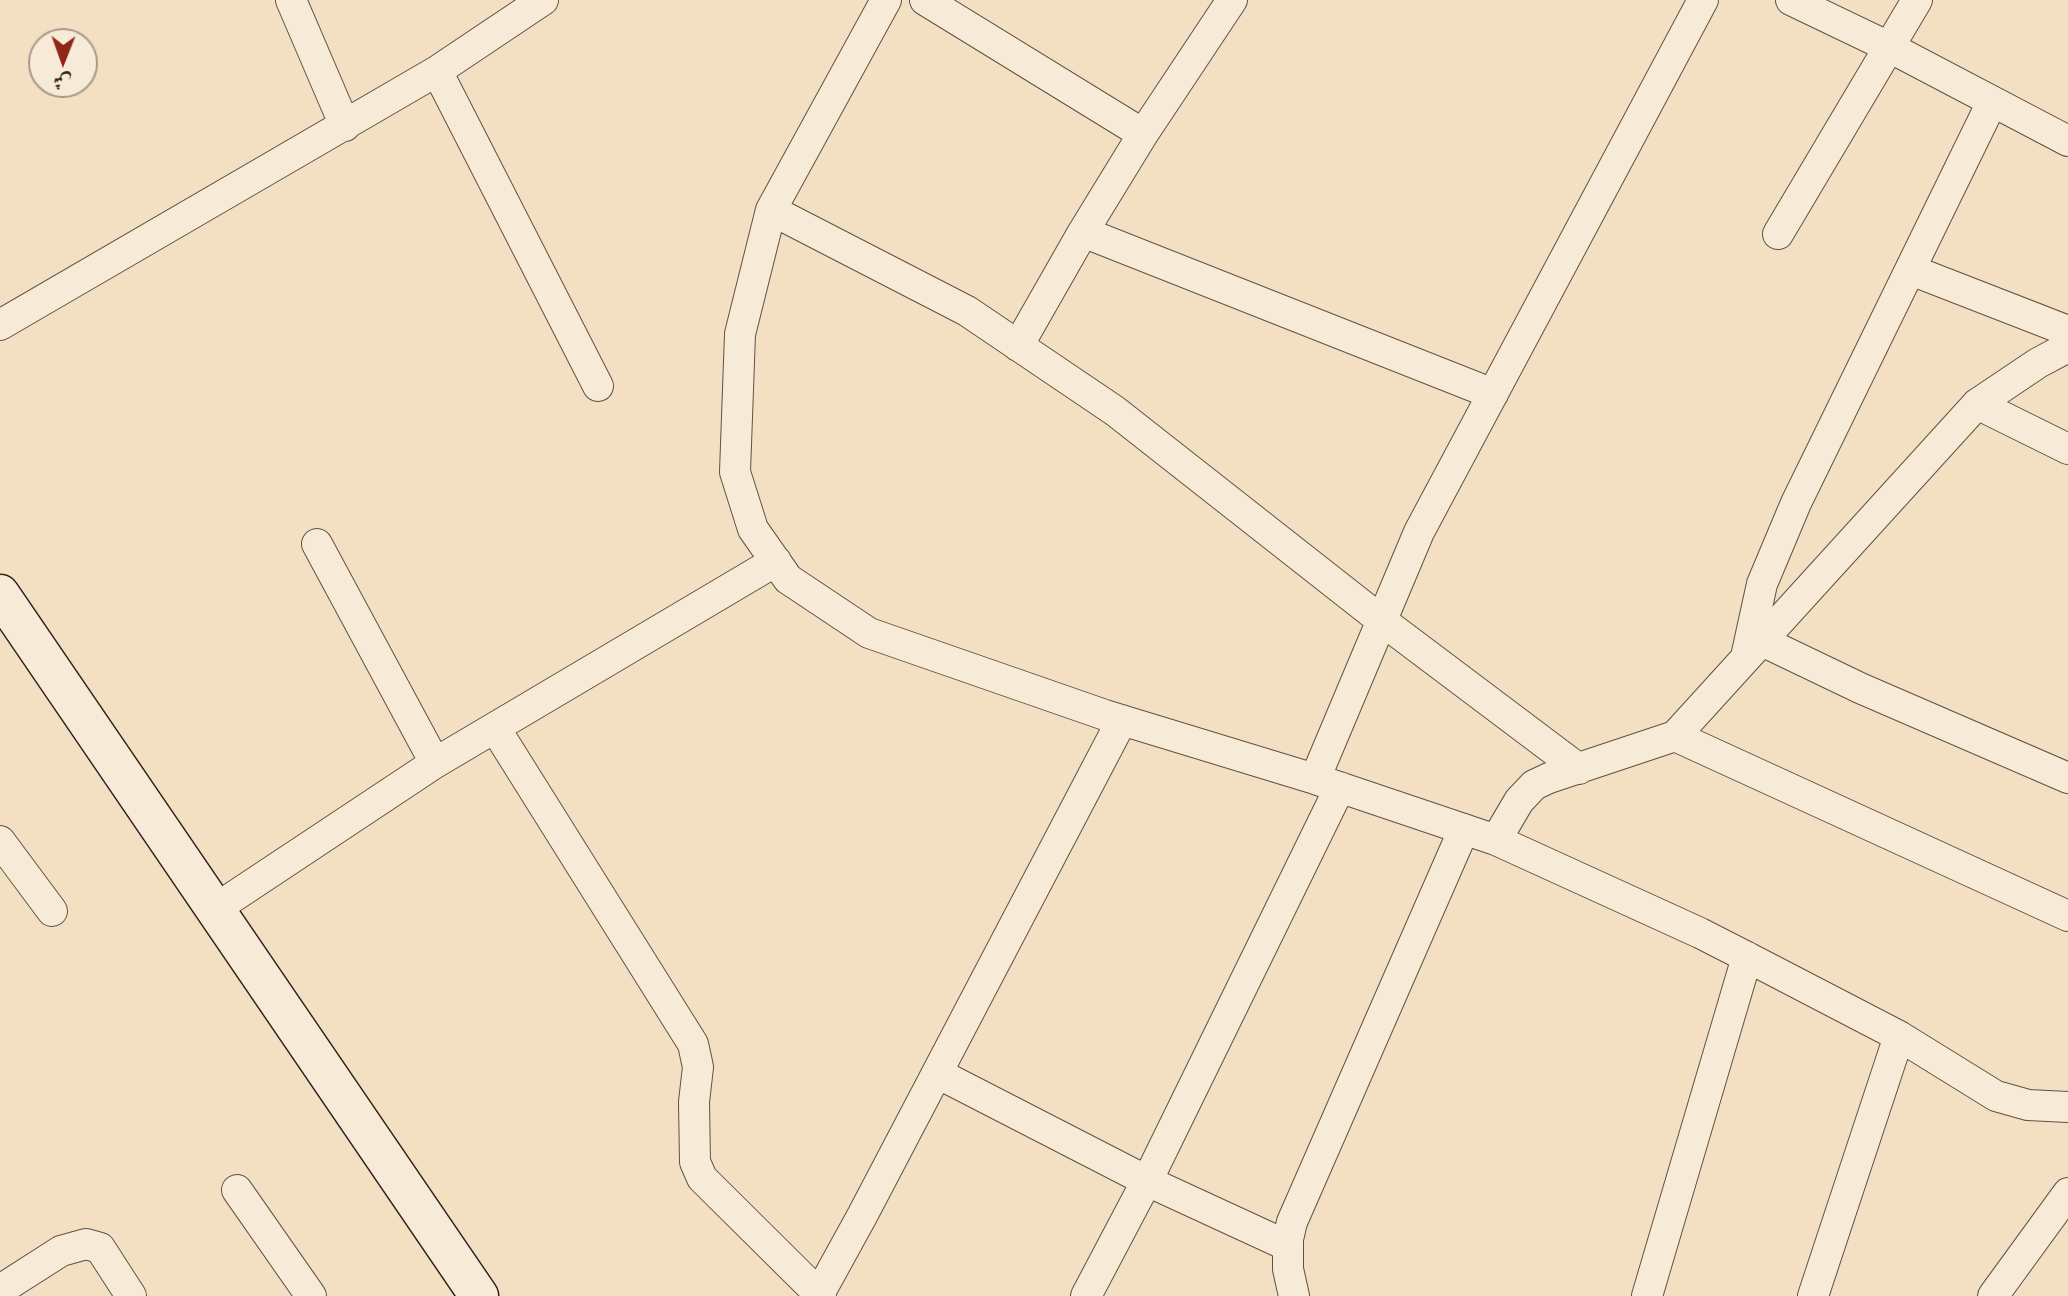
<!DOCTYPE html>
<meta charset="utf-8">
<style>
body{margin:0}
#map{position:relative;width:2068px;height:1296px;overflow:hidden;background:#f3e0c2;font-family:"IM FELL Double Pica",Amiri,serif}
canvas{display:block}
.north{position:absolute;left:28px;top:28px;width:70px;height:70px;box-sizing:border-box;background:#f7ebd7;border:2px solid #a79a8c;border-radius:50%;rotate:181deg;font-size:19px;font-weight:700;line-height:28px;text-align:center;color:#2f211c}
.north::after{content:'';display:block;margin:auto;width:24px;height:32px;background:#8f2418;clip-path:polygon(50% 0,100% 100%,50% 72%,0 100%)}
</style>
<div id="map">
<canvas width="2068" height="1296"></canvas>
<div class="north">ش</div>
</div>
<script>
const ctx = document.querySelector('canvas').getContext('2d');
ctx.lineJoin = 'round';
const toPath = rows => new Path2D(rows.map(r => 'M' + r).join(''));
function stroke(path, color, width, dash) { ctx.strokeStyle = color; ctx.lineWidth = width; ctx.lineCap = dash ? 'butt' : 'round'; ctx.setLineDash(dash || []); ctx.stroke(path); }
const street = toPath([
 [291,0,345,126],
 [886,0,771,210,740,334,735,472,753,529,788,579,869,633,1105,715,1315,779,1496,840,1700,933,1747,957,1899,1036,1996,1096,2028,1105,2068,1107],
 [925,0,1143,134],
 [1791,0,1889,47,2068,141],
 [437,71,598,386],
 [771,210,967,311,1115,411,1381,620,1579,769],
 [1083,232,1493,394],
 [1778,234,1917,0],
 [1911,270,2068,331],
 [0,325,437,71,543,0],
 [1018,346,1083,232,1143,134,1232,0],
 [1977,404,2068,449],
 [317,544,435,763],
 [1762,641,1860,688,2068,778],
 [1746,657,1762,584,1796,503,1992,102],
 [495,728,693,1044,698,1067,694,1102,695,1162,702,1178,821,1296],
 [1675,736,2068,916],
 [1315,779,1419,532,1703,0],
 [1496,840,1519,801,1534,785,1549,778,1675,736,1977,404,2038,363,2068,347],
 [0,841,52,911],
 [215,909,435,763,776,561],
 [937,1073,1147,1181,1288,1246],
 [237,1190,311,1296],
 [0,1290,61,1251,86,1244,100,1248,131,1296],
 [818,1296,862,1216,1122,720],
 [1086,1296,1154,1167,1340,787],
 [1294,1296,1288,1269,1288,1239,1292,1222,1464,829],
 [1647,1296,1747,957],
 [1813,1296,1899,1036],
 [1993,1296,2068,1193]
]);
const secondary = toPath([
 [0,594,479,1296]
]);
stroke(street, '#605146', 32);
stroke(secondary, '#2f211c', 41);
stroke(street, '#f7ebd7', 30);
stroke(secondary, '#f7ebd7', 38);
</script>
